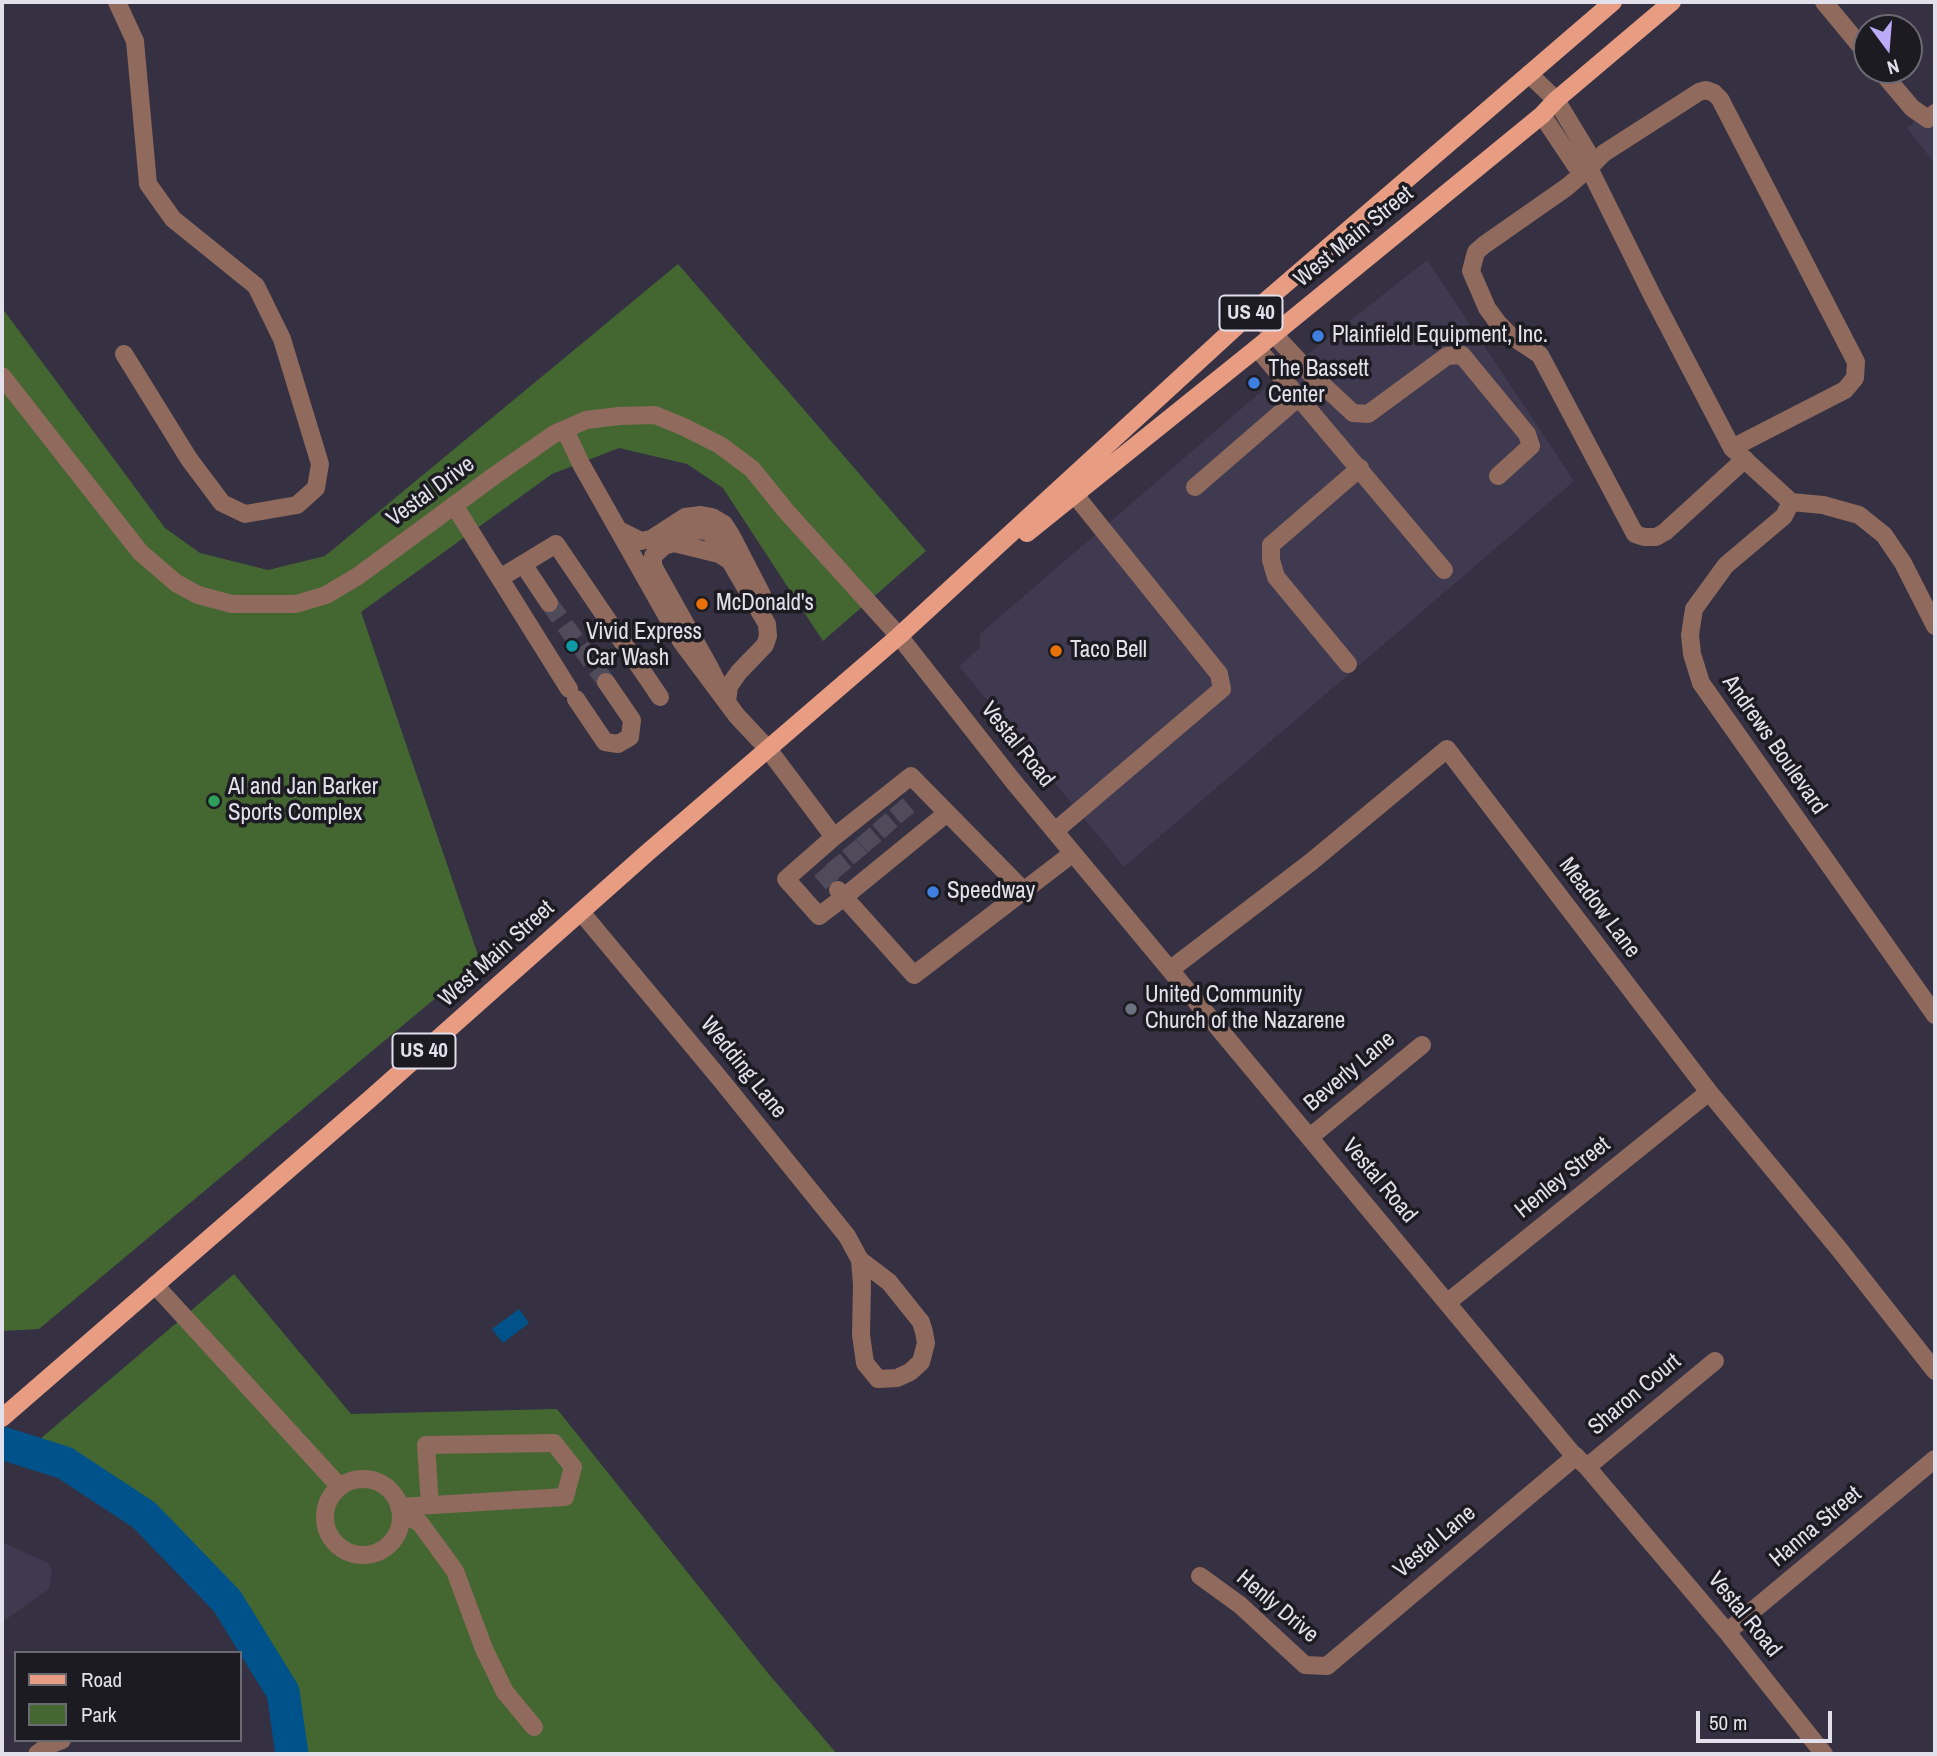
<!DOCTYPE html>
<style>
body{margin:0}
#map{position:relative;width:1937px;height:1756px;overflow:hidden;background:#353142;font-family:"Archivo Narrow",sans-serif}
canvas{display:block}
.frame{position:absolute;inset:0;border:4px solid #e2e0eb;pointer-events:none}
.legend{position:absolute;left:14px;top:1651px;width:228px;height:91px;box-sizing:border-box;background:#1c1b22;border:2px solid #6b6a72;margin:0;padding:9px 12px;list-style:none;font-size:21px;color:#e2e0eb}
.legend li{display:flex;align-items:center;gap:14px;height:35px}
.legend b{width:35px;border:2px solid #6b6a72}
.north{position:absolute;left:1853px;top:14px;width:70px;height:70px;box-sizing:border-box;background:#1c1b22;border:2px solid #6b6a72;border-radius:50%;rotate:164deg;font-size:19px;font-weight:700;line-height:28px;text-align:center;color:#e2e0eb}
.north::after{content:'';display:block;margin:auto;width:24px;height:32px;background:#bbaaf6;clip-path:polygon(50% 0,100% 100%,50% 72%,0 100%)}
.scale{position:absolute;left:1696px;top:1711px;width:136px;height:32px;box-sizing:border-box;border:4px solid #e2e0eb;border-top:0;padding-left:9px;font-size:21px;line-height:24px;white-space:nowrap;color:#e2e0eb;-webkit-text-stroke:5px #1c1b22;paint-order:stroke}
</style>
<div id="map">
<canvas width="1937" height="1756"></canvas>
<div class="frame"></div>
<ul class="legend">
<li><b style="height:9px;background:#e89d83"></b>Road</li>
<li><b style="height:19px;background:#446732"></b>Park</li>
</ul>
<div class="north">N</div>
<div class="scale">50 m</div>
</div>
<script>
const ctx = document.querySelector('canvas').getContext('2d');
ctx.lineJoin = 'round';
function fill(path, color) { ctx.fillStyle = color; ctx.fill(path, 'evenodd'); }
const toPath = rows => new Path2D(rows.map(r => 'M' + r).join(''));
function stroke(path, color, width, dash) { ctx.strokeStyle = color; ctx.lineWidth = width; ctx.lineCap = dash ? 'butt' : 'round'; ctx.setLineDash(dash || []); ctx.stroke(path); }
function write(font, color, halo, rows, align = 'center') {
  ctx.font = font + ' "Archivo Narrow",sans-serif'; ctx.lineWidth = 7; ctx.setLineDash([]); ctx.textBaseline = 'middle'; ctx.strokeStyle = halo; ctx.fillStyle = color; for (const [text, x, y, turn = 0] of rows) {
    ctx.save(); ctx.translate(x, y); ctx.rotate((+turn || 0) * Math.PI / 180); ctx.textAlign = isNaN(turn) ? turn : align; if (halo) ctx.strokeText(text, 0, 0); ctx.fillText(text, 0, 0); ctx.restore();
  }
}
fill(toPath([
 [1935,104,1935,164,1907,128],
 [1427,260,1574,481,1124,867,959,666,980,648,980,634,1270,384],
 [2,1542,48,1563,52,1571,49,1589,2,1622]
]), '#403a51');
fill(toPath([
 [678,264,926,551,823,641,723,488,687,464,619,448,552,474,361,612,480,961,39,1329,2,1331,2,308,165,528,200,553,268,570,325,556],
 [234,1274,351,1414,557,1409,767,1672,837,1754,292,1754,283,1692,227,1601,143,1515,65,1463,26,1451]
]), '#446732');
fill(toPath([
 [519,1309,529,1323,503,1343,492,1329]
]), '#00528b');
stroke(toPath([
 [2,1443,65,1463,144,1515,227,1601,283,1692,292,1754]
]), '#00528b', 33);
stroke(toPath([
 [549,603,606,682],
 [896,804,913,824],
 [879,819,896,838],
 [863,833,880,853],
 [849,845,866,865],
 [833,859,849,879],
 [821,870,838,890]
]), '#4f4b5b', 18, [18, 9]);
stroke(toPath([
 [117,2,135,41,148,184,173,219,256,286,282,339,320,464,316,488,297,505,245,514,222,503,189,459,124,354],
 [1824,2,1867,54],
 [1880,70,1912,108,1928,119,1935,113],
 [1529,74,1556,100,1590,156,1589,168,1653,297,1732,448,1791,502,1823,505,1859,515,1884,535,1903,563,1935,626],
 [1542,115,1576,166,1589,168],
 [1253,312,1311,374,1353,413,1368,414,1447,356,1462,355,1527,434,1531,446,1498,476],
 [1257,348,1444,570],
 [2,376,140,552,176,583,198,595,232,604,296,604,326,595,358,576,494,476,554,434,586,420,619,416,655,415,684,427,720,445,752,469,786,511,899,636,1013,781,1571,1452,1587,1467,1727,1632,1824,1754],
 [565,430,581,464,681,641,737,716,768,749,834,837],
 [1732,448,1845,390,1855,378,1856,362,1720,99,1714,93,1706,90,1699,92,1604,153,1589,168,1567,187,1484,245,1476,252,1471,271,1487,308,1498,323,1510,335,1540,355,1635,534,1644,537,1656,537,1665,532,1745,459],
 [1195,487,1299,397],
 [1791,502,1784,516,1726,565,1694,609,1690,635,1692,654,1701,683,1935,1015],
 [454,505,569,689],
 [619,530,641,541,651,539,685,517,701,515,712,517,724,524,731,535,762,595],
 [674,543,719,554,730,561,767,624,768,636,765,645,739,672,729,686,727,702,710,668,653,566,653,556,664,546,674,543],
 [666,545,686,532,693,530,707,531,724,544,733,560],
 [523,564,549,603],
 [500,578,556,544,660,697],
 [1348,664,1276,577,1271,560,1271,545,1360,468],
 [576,699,605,742,618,744,630,737,632,720,606,682],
 [1055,831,1222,689,1219,674,1075,495],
 [838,890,844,897,947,813],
 [1024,891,911,776,834,837,786,879,819,916,844,897,914,975,1073,853],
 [581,912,721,1080,847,1236,860,1260],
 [1171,969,1311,862,1447,749,1709,1092,1839,1249,1935,1371],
 [1310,1137,1422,1045],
 [860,1260,889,1282,921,1322,924,1332,926,1343,921,1362,910,1372,897,1378,878,1379,865,1363,861,1335,862,1284,860,1260],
 [155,1285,340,1487],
 [1448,1302,1709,1092],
 [1587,1467,1715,1361],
 '325 1517a38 38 0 1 1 76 0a38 38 0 1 1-76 0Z',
 [399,1507,565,1497,573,1467,554,1443,426,1445,430,1505],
 [401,1513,420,1523,455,1571,484,1649,505,1692,534,1727],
 [1200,1576,1240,1605,1305,1665,1327,1666,1576,1456],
 [1727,1632,1935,1459],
 [37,1754,49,1745,62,1740]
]), '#8f6a5d', 18);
stroke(toPath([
 [1027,533,1257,348,1542,115,1556,100,1672,2],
 [2,1418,370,1099,647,853,899,636,1240,323,1613,2]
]), '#e89d83', 18);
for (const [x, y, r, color] of [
 [1318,336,7,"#3f7fe0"],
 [1254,383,7,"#3f7fe0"],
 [702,604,7,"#e8710a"],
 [572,646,7,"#0f9aa8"],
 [1056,651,7,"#e8710a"],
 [214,801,7,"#2e9e5b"],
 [933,892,7,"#3f7fe0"],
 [1131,1009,7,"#6b7280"]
]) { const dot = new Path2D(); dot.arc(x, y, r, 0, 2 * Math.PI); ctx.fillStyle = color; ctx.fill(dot); stroke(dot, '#1c1b22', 2.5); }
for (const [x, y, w] of [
 [1251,313,63],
 [424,1051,63]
]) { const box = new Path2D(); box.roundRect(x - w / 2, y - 17.5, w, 35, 5); ctx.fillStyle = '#1c1b22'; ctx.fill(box); stroke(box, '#e2e0eb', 2); }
write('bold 21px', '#e2e0eb', null, [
 ["US 40",1251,313],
 ["US 40",424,1051]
]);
write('23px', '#e2e0eb', '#1c1b22', [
 ["West Main Street",1354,237,-39],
 ["Vestal Drive",431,492,-36],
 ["Vestal Road",1017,745,51],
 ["Andrews Boulevard",1774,745,55],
 ["Meadow Lane",1599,908,53],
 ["West Main Street",497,954,-42],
 ["Wedding Lane",743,1068,51],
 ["Beverly Lane",1350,1072,-40],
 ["Henley Street",1563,1178,-39],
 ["Vestal Road",1379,1181,50],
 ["Sharon Court",1635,1395,-40],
 ["Hanna Street",1816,1527,-40],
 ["Vestal Lane",1435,1542,-40],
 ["Henly Drive",1277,1607,40],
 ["Vestal Road",1744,1615,51]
]);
write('23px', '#e2e0eb', '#1c1b22', [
 ["Plainfield Equipment, Inc.",1332,336],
 ["The Bassett",1268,370],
 ["Center",1268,396],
 ["McDonald's",716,604],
 ["Vivid Express",586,633],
 ["Car Wash",586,659],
 ["Taco Bell",1070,651],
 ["Al and Jan Barker",228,788],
 ["Sports Complex",228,814],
 ["Speedway",947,892],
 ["United Community",1145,996],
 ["Church of the Nazarene",1145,1022]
], 'left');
</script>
